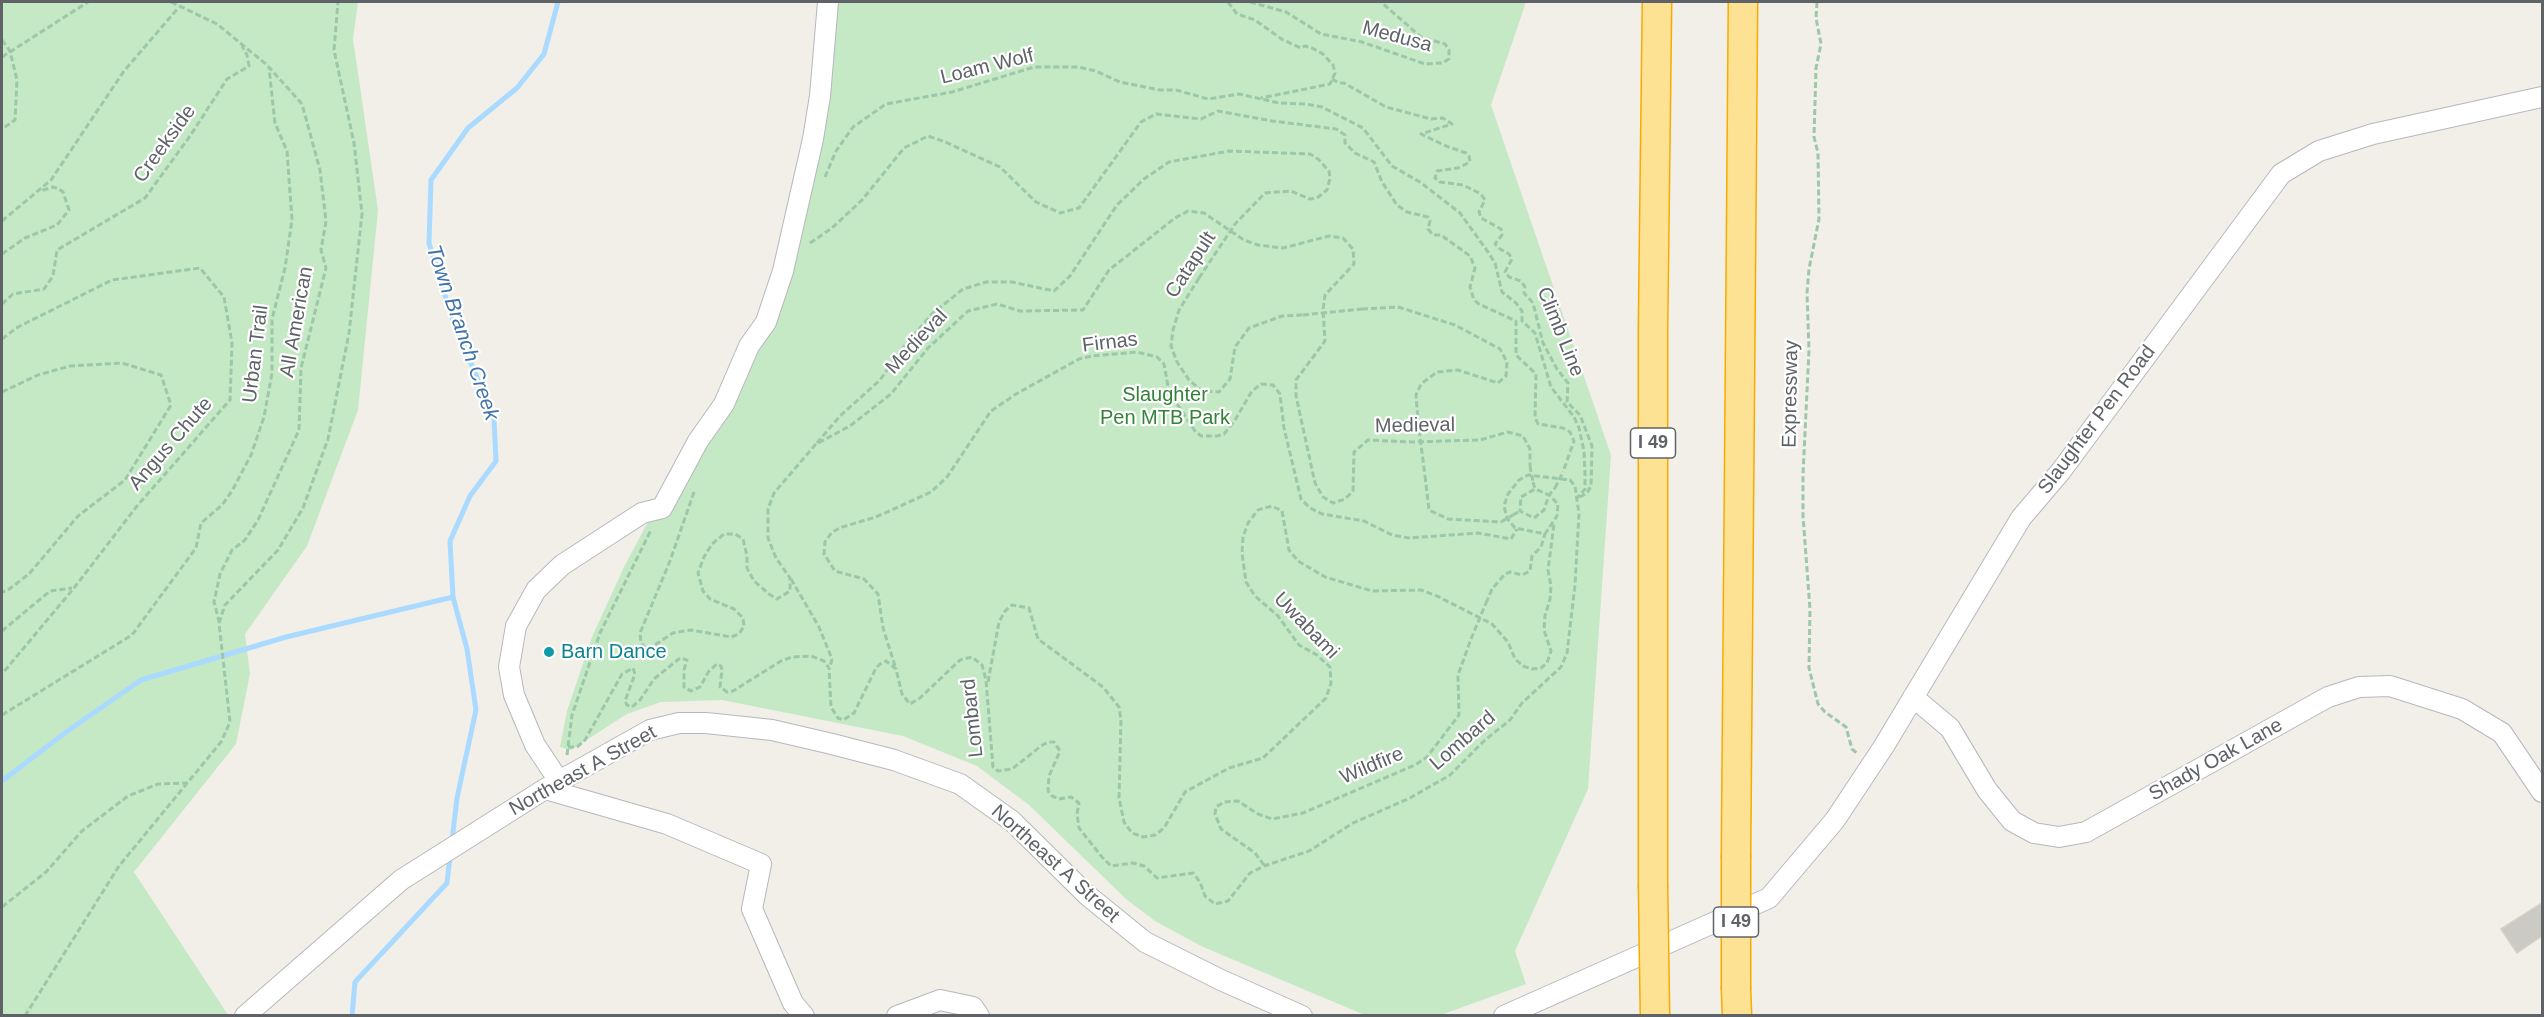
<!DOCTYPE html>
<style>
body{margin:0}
#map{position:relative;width:2544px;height:1017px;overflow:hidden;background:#f1efe8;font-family:Helvetica,sans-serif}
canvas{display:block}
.frame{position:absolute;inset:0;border:3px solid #5f6368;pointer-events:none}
</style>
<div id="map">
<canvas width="2544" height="1017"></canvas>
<div class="frame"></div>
</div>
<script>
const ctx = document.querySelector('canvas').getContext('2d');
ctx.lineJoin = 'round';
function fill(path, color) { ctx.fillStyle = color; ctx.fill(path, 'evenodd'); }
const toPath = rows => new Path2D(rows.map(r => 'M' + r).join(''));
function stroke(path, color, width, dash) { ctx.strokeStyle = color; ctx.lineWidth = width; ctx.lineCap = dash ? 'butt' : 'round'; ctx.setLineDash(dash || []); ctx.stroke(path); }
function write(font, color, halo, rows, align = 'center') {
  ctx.font = font + ' Helvetica,sans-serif'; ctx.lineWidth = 4.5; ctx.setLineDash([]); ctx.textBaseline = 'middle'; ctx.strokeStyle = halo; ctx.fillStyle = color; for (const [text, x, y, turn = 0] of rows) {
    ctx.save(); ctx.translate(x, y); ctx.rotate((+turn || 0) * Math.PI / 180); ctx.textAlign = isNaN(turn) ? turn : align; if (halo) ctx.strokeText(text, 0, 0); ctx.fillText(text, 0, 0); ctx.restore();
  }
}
fill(toPath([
 [2,2,358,2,353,39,378,210,358,410,307,546,245,634,250,674,236,744,134,872,228,1015,2,1015],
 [822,2,1526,2,1491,105,1611,455,1588,789,1515,951,1526,984,1441,1015,1365,1015,1203,947,1155,921,1126,899,1029,805,977,766,903,736,722,700,661,702,627,714,571,750,560,747,567,711,592,637,624,567,675,471,719,400,759,321,771,285,811,132]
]), '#c5e8c5');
stroke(toPath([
 [2,781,66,732,141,680,286,637,453,597,450,541,470,496,496,461,494,419,451,315,429,243,431,180,468,128,517,88,544,54,558,2],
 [452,841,457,798,476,710,467,649,453,597],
 [352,1016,355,982,447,883,450,856]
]), '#aadaff', 5);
const building = toPath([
 [2542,903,2542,936,2517,953,2501,929,2542,903]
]);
fill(building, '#cccac5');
stroke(building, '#d6d1c6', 1.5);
const minor = toPath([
 [1913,697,1950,728,1987,790,2012,821,2034,833,2059,837,2086,832,2328,697,2359,687,2390,686,2462,709,2502,733,2542,792],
 [559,781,535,745,514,695,509,667,516,626,536,590,562,565,642,513,662,508,698,441,724,404,749,346,766,322,783,271,813,139,820,96,828,2],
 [545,789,667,824,761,864,752,909,793,1003,804,1016],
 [245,1016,401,880,545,789,650,730,679,723,706,723,772,730,832,744,894,760,960,784,1012,821,1087,895,1145,942,1221,980,1302,1016],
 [897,1016,940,1000,973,1007,979,1016],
 [1504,1016,1769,898,1835,820,1884,746,2021,518,2061,471,2281,174,2319,151,2373,134,2542,97]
]);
const highway = toPath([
 [1736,855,1743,2],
 [1653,885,1653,329,1657,2],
 [1736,989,1737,1016]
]);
stroke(minor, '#b5b8bc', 22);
stroke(highway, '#f9ab00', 31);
stroke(toPath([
 [171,2,217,24,267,65,302,104,320,170,326,221,321,250,326,268,301,368,299,430,258,520,245,540,232,550,220,574,214,602,219,621],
 [1228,2,1237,14,1255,20,1283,40,1301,48,1305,46,1312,48,1323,54,1333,65,1335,73,1330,84,1261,98],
 [1250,2,1286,12,1321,34,1362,42,1425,64,1442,63,1449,59,1449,50,1445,44,1421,37,1381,2],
 [1817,2,1816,18,1821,44,1816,68,1814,137,1818,153,1819,219,1809,269,1807,293,1809,350,1803,474,1803,516,1810,609,1809,668,1818,704,1825,712,1846,727,1852,749,1858,754],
 [2,40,10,51,17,80,15,120,2,129],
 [2,57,88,2],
 [1332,79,1339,83,1344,83,1386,107,1431,119,1443,118,1452,124,1421,134,1446,146,1466,153,1469,156,1470,162,1458,168,1437,171,1435,178,1440,182,1463,185,1481,194,1485,200,1479,212,1481,218,1501,229,1502,235,1495,244,1500,249,1509,254,1512,259,1505,272,1509,277,1521,281,1525,287,1524,293,1533,303,1543,343,1557,369,1568,383,1567,402,1580,415,1592,446,1591,486,1587,493,1578,498],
 [825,177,836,151,853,127,886,104,952,92,1034,67,1078,67,1096,71,1120,82,1160,90,1176,90,1208,99,1239,94,1279,103,1306,104,1322,107,1363,128,1392,166,1420,182,1460,213,1488,252,1495,263,1502,292,1516,303,1522,311,1522,321,1535,333,1551,387,1574,417,1579,428,1584,451,1585,473,1585,489,1577,498],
 [2,221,51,180,124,71,179,7],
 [810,243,832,228,862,200,904,148,928,136,943,141,1000,167,1036,202,1060,213,1079,208,1141,122,1156,114,1201,119,1218,111,1272,121,1336,129,1345,135,1345,143,1355,153,1374,162,1382,182,1397,205,1407,212,1428,217,1430,221,1428,229,1433,235,1441,235,1470,256,1475,268,1470,287,1474,300,1479,304,1516,321,1516,355,1536,374,1535,417,1538,424,1563,428,1570,432,1574,441,1563,472],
 [2,254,25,238,57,225,69,210,63,192,59,189,53,187,40,191],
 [1199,278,1179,310,1173,330,1171,346,1177,362,1189,380,1202,391,1219,392,1230,379,1235,347,1249,328,1282,316,1303,315],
 [2,304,13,294,44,289,53,276,57,250,145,198,190,136,227,79,249,66,247,55,242,46],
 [1362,309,1398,307,1455,325,1500,349,1507,362,1506,376,1498,383,1458,370,1437,372,1421,384,1416,395,1418,421],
 [2,339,18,327,112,280,200,268,224,297,232,343,230,400,137,506,74,588,2,674],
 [2,392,38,375,70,366,122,363,161,375,171,405,125,480,78,516,29,574,8,590,2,592],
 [817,443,840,416,880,380,901,350,932,314,963,289,986,282,1012,282,1054,291,1070,276,1117,205,1144,179,1169,162,1229,151,1310,154,1318,159,1329,171,1330,178,1327,190,1317,198,1310,199,1291,191,1265,193,1235,224],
 [1425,476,1429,510,1448,519,1501,522],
 [1533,482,1535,489],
 [694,492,670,561,640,633,641,643,647,650,673,633,691,630,731,637,739,634,744,626,743,618,734,609,710,599,703,591,698,573,704,557,712,544,724,534,735,534,743,539,747,556,747,568,754,581,769,594,777,599,790,591,790,578,776,558,768,538,768,509,774,493,816,444,850,426,891,394,928,348,968,311,997,304,1020,311,1083,310,1109,270,1175,218,1188,211,1204,213,1244,240,1258,245,1283,248,1329,236,1343,238,1353,249,1354,264,1325,295,1323,310,1325,341,1296,380,1296,396,1315,483,1323,497,1333,503,1345,499,1353,491,1354,452,1368,440,1412,442,1480,440,1508,432,1523,436,1530,449,1530,466],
 [1513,515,1520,511],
 [791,579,819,627,832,659,830,667],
 [1486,603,1492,589,1505,574,1510,572,1522,575,1530,571,1532,556,1541,547,1545,534],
 [2,631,50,591,72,588],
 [895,666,883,628,878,594,864,579,835,571,824,554,825,542,832,532,842,527,876,517,931,492,947,477,991,411,1016,394,1079,359,1092,356,1137,352,1157,357,1164,364,1169,392,1195,431,1201,436,1217,436,1224,434,1235,420,1252,391,1261,384,1273,385,1280,394,1284,428,1301,499,1310,508,1322,514,1364,521,1392,535,1409,538,1478,533,1511,539,1517,529],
 [988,682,999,622,1005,611,1012,605,1029,608,1038,639,1103,687,1119,707,1121,720,1119,798,1124,822,1132,833,1143,837,1155,835,1164,828,1185,792,1229,768,1263,758,1326,698,1331,683,1330,667,1317,655,1299,645,1278,616,1255,596,1246,582,1242,553,1243,537,1248,523,1258,510,1272,506,1282,511,1289,550,1298,561,1325,577,1372,591,1421,590,1437,596,1492,624,1508,642,1515,659,1523,666,1532,669,1541,668,1547,663,1551,651,1544,630,1545,616,1550,599,1551,586,1548,570,1554,524],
 [2,715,132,635,196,548,201,523,222,505,232,491,251,455,264,417,272,373,272,319,285,268,292,220,287,151,275,123,269,68],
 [568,747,577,747,585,740,622,674,633,668,635,674,625,701,627,705,632,707,640,700,654,679,680,658,687,660,684,670,684,687,691,691,700,687,709,671,717,664,721,666,722,670,720,687,727,692,733,691,781,661,792,657,811,656,824,661,829,668,831,707,838,718,843,720,854,713,876,668,880,664,886,661,896,669,902,694,910,704,920,698,960,660,972,657,982,665,986,680,993,767,998,771,1012,769,1041,746,1048,742,1054,742,1060,751,1049,776,1048,791,1052,796,1059,799,1071,797,1079,803,1077,814,1079,828,1102,857,1111,866,1133,863,1144,866,1157,878,1193,873,1200,882,1205,896,1215,904,1228,901,1250,873,1264,866,1309,851,1353,823,1410,798,1450,775,1485,740,1510,720,1522,703,1561,667,1567,653,1575,585,1579,514,1575,486,1570,480,1528,475,1519,480,1508,494,1504,506,1507,518,1515,528,1545,534,1557,516,1558,504,1549,495,1535,489,1521,497,1520,511,1534,518,1544,510,1549,495,1555,488],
 [567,755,572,715,600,633,651,530],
 [1264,865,1255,853,1221,829,1215,814,1216,807,1224,802,1238,801,1258,814,1272,819,1303,813,1415,765,1427,757,1459,715,1458,675,1471,639],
 [2,907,46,872,82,831,128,796,158,784,188,783],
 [25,1016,119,866,221,742,230,722,219,623,225,605,278,550,303,508,328,439,349,333,362,214,354,143,334,50,338,2]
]), '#9cc7a9', 3, [6, 3]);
stroke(minor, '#fff', 20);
stroke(highway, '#fde293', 28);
const highwayBridge = toPath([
 [1653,885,1655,1016],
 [1736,989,1736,855]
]);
stroke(highwayBridge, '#f9ab00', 31, []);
stroke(toPath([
 [1199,278,1235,224],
 [1303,315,1362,309],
 [1418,421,1425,476],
 [1530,466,1533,482],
 [1555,488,1563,472],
 [1501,522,1513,515],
 [1471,639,1486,603]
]), '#9cc7a9', 3, [6, 3]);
stroke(highwayBridge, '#fde293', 28);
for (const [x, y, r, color] of [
 [549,652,6,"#0f9aa8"]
]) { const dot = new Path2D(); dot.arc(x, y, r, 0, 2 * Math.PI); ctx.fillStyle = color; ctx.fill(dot); stroke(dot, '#fff', 2); }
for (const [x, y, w] of [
 [1653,443,45],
 [1736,922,45]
]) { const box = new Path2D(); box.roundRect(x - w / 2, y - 15, w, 30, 4.5); ctx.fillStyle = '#fff'; ctx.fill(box); stroke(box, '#5f6368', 1.5); }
write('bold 18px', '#5f6368', null, [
 ["I 49",1653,443],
 ["I 49",1736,922]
]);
write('20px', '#5f6368', '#fff', [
 ["Medusa",1397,37,15],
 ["Loam Wolf",987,67,-14],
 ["Creekside",165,144,-54],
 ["Catapult",1191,265,-57],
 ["All American",297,322,-80],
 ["Climb Line",1560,332,68],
 ["Medieval",917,342,-47],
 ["Firnas",1110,343,-7],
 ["Urban Trail",256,354,-83],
 ["Expressway",1791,394,-89],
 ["Slaughter Pen Road",2097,420,-53],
 ["Medieval",1415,426,-1],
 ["Angus Chute",171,444,-49],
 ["Uwabami",1306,626,46],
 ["Lombard",973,718,-96],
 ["Lombard",1463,741,-41],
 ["Shady Oak Lane",2216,760,-29],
 ["Wildfire",1372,766,-23],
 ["Northeast A Street",583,771,-29],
 ["Northeast A Street",1055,864,42]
]);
write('20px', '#348238', '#fff', [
 ["Slaughter",1165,395],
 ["Pen MTB Park",1165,418]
]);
write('20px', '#0d838f', '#fff', [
 ["Barn Dance",561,652]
], 'left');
write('italic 21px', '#4174aa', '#fff', [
 ["Town Branch Creek",462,333,71]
]);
</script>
